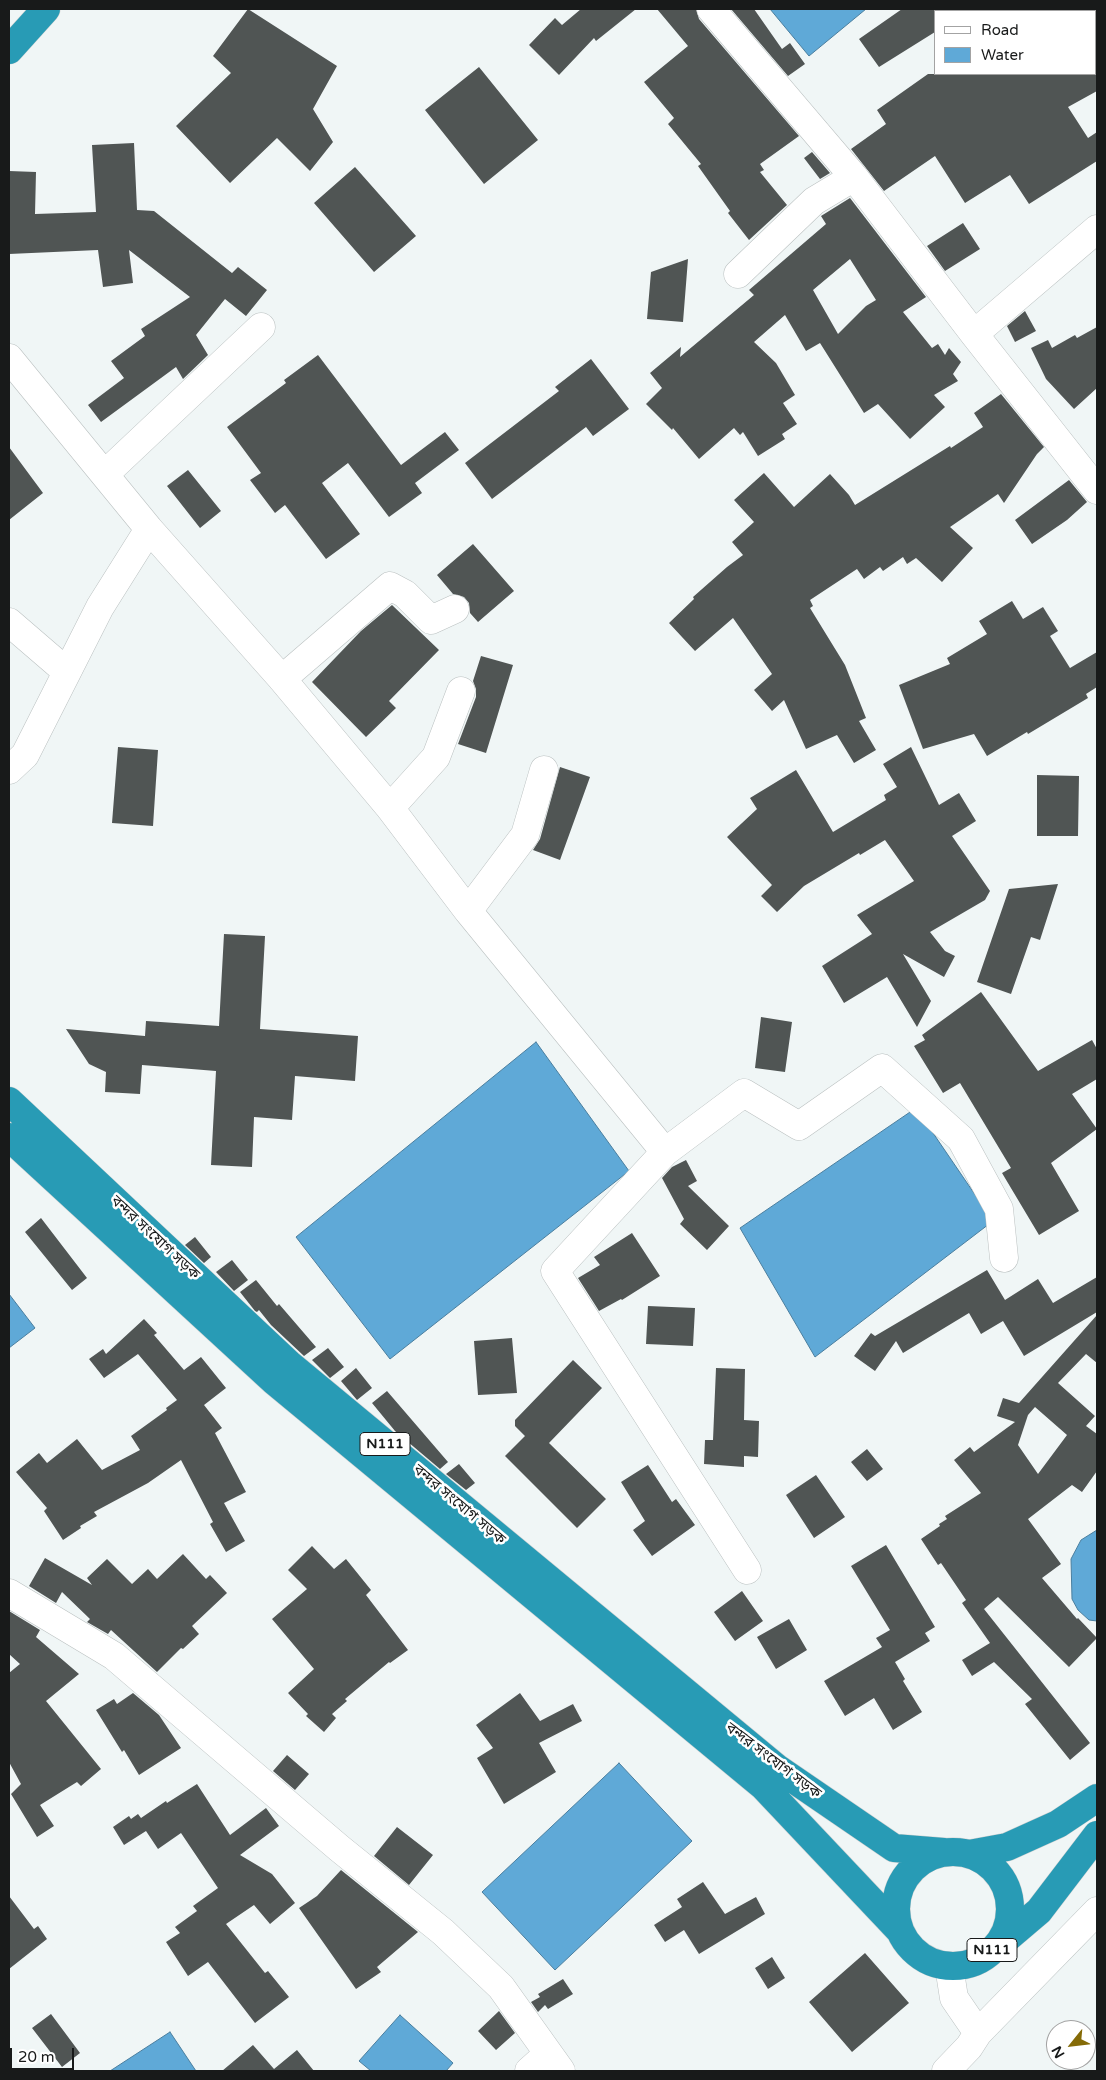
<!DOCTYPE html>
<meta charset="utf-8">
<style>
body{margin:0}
#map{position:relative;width:1106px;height:2080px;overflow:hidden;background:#f0f6f6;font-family:"Varela Round",sans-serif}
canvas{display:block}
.frame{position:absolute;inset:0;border:10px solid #181a1a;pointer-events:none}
.legend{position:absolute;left:934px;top:10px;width:162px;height:65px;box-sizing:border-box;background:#fff;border:1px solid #a3a3a3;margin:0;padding:6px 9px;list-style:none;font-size:15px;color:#181a1a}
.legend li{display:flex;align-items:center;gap:10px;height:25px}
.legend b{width:25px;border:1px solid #a3a3a3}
.north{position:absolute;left:1046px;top:2020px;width:50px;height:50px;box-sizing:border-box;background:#fff;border:1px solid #a3a3a3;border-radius:50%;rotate:241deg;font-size:14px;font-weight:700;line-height:20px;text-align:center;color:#181a1a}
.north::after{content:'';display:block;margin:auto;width:18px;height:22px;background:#856b07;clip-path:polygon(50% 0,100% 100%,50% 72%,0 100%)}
.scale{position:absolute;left:10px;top:2048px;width:64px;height:22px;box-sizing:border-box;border:2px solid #181a1a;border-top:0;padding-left:6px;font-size:15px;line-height:18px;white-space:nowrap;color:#181a1a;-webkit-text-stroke:4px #fff;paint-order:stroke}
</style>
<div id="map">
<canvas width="1106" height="2080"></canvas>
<div class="frame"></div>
<ul class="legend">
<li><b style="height:6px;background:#fff"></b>Road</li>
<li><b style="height:14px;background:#5fa9d7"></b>Water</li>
</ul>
<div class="north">N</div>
<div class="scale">20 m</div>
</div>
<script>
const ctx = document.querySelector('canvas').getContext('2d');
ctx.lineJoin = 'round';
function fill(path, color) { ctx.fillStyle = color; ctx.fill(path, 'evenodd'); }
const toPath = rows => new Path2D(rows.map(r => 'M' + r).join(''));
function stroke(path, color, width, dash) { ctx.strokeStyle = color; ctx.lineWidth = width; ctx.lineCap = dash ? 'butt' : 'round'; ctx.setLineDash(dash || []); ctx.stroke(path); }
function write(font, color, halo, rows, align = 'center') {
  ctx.font = font + ' "Varela Round","Noto Sans Bengali",sans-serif'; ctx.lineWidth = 5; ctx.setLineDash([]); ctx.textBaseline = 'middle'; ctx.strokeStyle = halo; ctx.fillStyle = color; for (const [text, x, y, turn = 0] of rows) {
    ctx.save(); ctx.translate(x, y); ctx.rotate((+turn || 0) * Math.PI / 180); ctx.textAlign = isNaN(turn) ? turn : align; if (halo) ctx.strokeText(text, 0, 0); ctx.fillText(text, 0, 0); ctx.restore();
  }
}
const water = toPath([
 [770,9,866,9,809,56,770,9],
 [536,1042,629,1171,390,1359,296,1237,536,1042],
 [916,1108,993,1221,815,1357,740,1228,916,1108],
 [9,1294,35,1328,9,1348,9,1294],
 [1097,1530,1097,1621,1089,1620,1078,1610,1072,1599,1071,1559,1081,1540,1097,1530],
 [619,1763,692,1841,555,1970,482,1892,619,1763],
 [400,2015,453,2063,446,2071,371,2071,359,2061,400,2015],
 [170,2032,196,2071,110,2071,170,2032]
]);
fill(water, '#5fa9d7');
stroke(water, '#4a7e9e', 1);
fill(toPath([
 [248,9,337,66,313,109,333,142,310,171,277,138,230,183,176,126,231,73,213,56],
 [581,9,636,9,596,41,594,38,559,75,529,45,555,18,562,25],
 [657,9,696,9,699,19,799,136,760,164,764,170,760,172,787,205,749,240,728,213,730,211,698,166,701,164,668,124,674,118,644,82,688,46],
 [731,9,754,9,782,49,790,43,805,64,788,76],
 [902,9,935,9,935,32,879,67,859,39],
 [479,67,538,140,484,184,425,110],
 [928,74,1097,74,1097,91,1068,107,1088,138,1097,132,1097,161,1029,204,1010,175,965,203,935,156,884,191,851,149,886,124,877,110],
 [134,143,137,210,154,211,232,273,238,267,267,290,246,316,225,299,196,335,208,355,183,379,176,367,101,422,88,405,124,378,111,361,145,336,141,329,190,297,129,250,133,283,103,287,98,250,9,254,9,171,36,172,35,214,96,212,92,145],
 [812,152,830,173,820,179,804,158],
 [355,167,416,236,374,272,314,203],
 [850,198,926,297,903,312,932,348,938,344,945,355,949,348,961,362,953,374,958,381,934,395,945,407,910,439,878,404,864,413,820,343,806,351,785,315,754,342,776,363,795,395,783,403,797,424,782,434,785,439,758,456,743,432,740,435,734,428,699,459,673,428,672,430,646,404,662,388,650,373,681,347,680,357,754,295,749,290,826,224,821,216],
 [850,259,876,300,866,306,838,334,813,290],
 [963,223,980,249,945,271,927,246],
 [688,259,683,322,647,319,651,272],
 [1025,311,1036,331,1015,342,1007,326],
 [1097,327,1097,388,1074,409,1046,379,1031,348,1048,340,1052,348,1075,335,1077,338],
 [318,355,401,465,445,432,459,450,415,483,422,493,389,517,348,463,322,483,360,534,326,559,285,505,275,513,250,480,261,473,227,427,286,383,284,380],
 [591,359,629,409,593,436,586,427,492,499,465,463,559,391,555,387],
 [1001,394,1044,447,1037,454,1004,503,998,494,950,527,973,548,942,582,916,558,907,564,903,557,883,571,880,567,864,579,857,569,810,600,813,606,810,608,845,665,866,718,859,721,876,750,854,763,837,735,806,749,784,700,772,711,754,690,772,674,733,618,695,651,669,623,694,599,693,597,727,567,743,555,732,542,754,522,734,500,764,473,794,507,830,474,849,495,855,505,950,446,951,448,983,427,974,413],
 [9,447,43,493,9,520],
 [188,470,221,511,200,528,167,486],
 [1069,480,1087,502,1067,520,1032,544,1015,520],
 [473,544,514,591,478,622,470,613,469,603,464,597,453,594,437,575],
 [1012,601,1023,619,1043,607,1058,631,1050,636,1070,668,1097,652,1097,687,1086,694,1088,698,1028,734,1027,732,987,756,974,734,923,749,899,685,950,664,947,658,987,634,979,621],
 [392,605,439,650,389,701,396,708,366,737,312,682,361,631],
 [481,656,513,665,486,753,458,744,476,697,476,689,473,681],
 [118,747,158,750,153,826,112,823],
 [911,747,939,805,959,793,976,821,952,836,990,891,985,900,930,932,945,951,955,956,944,977,903,954,931,1001,917,1027,887,977,844,1003,822,966,872,934,857,915,914,881,885,840,860,855,859,853,804,886,777,912,761,896,772,885,727,837,757,809,750,798,796,770,833,832,886,800,884,795,897,787,883,764],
 [560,767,590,777,560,860,533,850,540,839],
 [1037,775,1079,776,1078,836,1037,836],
 [1058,884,1040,940,1031,937,1011,994,977,982,1009,889],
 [224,934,265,936,260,1029,358,1036,355,1081,295,1076,292,1120,254,1117,252,1167,211,1165,216,1071,142,1065,140,1094,105,1092,106,1072,89,1064,66,1029,145,1036,146,1021,219,1026],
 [981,992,1038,1071,1092,1040,1097,1049,1097,1079,1072,1094,1097,1129,1051,1163,1079,1211,1039,1235,1002,1173,1011,1168,960,1083,943,1093,914,1046,925,1040,922,1035],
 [761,1017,792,1022,785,1072,755,1068],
 [686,1160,697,1181,688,1186,729,1226,707,1250,680,1224,684,1219,662,1178,672,1167],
 [41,1218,87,1278,72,1290,25,1232],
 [632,1233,660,1276,622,1300,621,1299,599,1311,578,1278,600,1265,594,1257],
 [195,1237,211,1257,204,1263,185,1245],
 [232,1260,248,1280,234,1291,216,1272],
 [987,1270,1005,1300,1038,1279,1053,1303,1097,1277,1097,1312,1024,1356,1003,1321,981,1334,969,1313,903,1353,896,1341,875,1371,854,1356,871,1333,875,1336],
 [256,1280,277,1306,279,1304,316,1347,304,1356,271,1325,259,1310,257,1312,255,1311,240,1292],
 [648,1306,695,1308,693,1346,646,1344],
 [1097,1315,1097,1363,1086,1354,1058,1383,1095,1416,1086,1426,1097,1434,1097,1471,1082,1492,1072,1485,1028,1519,1061,1564,1042,1578,1077,1619,1078,1618,1097,1638,1069,1667,998,1597,984,1609,1090,1743,1070,1760,1025,1704,1032,1699,994,1662,972,1676,962,1660,990,1643,962,1603,966,1600,941,1563,938,1565,921,1539,940,1526,939,1524,947,1519,945,1516,981,1493,954,1460,970,1447,974,1452,1015,1422,997,1416,1003,1398,1019,1403],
 [1035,1407,1067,1435,1038,1474,1018,1445,1028,1415],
 [144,1319,157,1333,154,1335,184,1370,201,1357,226,1388,204,1405,222,1428,215,1433,246,1492,224,1503,245,1541,226,1552,210,1524,213,1522,181,1460,148,1483,94,1512,97,1516,80,1526,81,1528,63,1540,44,1511,47,1508,16,1472,39,1453,47,1463,77,1439,102,1470,140,1450,131,1436,167,1410,166,1408,177,1400,138,1354,104,1378,89,1359,103,1349,106,1354],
 [512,1338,517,1393,478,1395,474,1341],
 [328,1348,344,1367,330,1378,312,1360],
 [573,1360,602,1388,549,1443,606,1499,577,1528,505,1456,525,1436,515,1426,515,1420],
 [356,1368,372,1388,357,1400,341,1381],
 [716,1368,745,1369,744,1420,759,1421,758,1457,744,1456,744,1467,704,1464,705,1440,713,1440],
 [387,1391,448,1462,440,1469,395,1431,372,1403],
 [867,1449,883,1469,867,1481,851,1462],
 [459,1464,475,1483,466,1490,446,1474],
 [648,1465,672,1502,676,1499,695,1525,652,1556,633,1530,645,1521,621,1482],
 [816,1475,845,1517,814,1538,786,1495],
 [886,1545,935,1627,925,1633,930,1641,895,1662,905,1679,903,1681,922,1712,893,1730,874,1698,845,1716,824,1681,882,1647,876,1638,890,1630,851,1566],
 [312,1546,334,1569,346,1559,371,1590,366,1595,408,1650,390,1663,389,1662,345,1699,347,1701,332,1714,336,1718,324,1732,306,1716,308,1714,288,1693,314,1669,272,1619,307,1589,288,1570],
 [183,1554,206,1579,210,1575,227,1593,192,1626,199,1634,183,1649,181,1648,157,1672,111,1630,108,1634,87,1622,90,1619,62,1592,56,1603,29,1586,45,1558,92,1585,87,1578,107,1559,132,1584,148,1569,157,1579],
 [742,1591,763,1621,735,1641,714,1612],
 [9,1611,40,1630,36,1637,79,1674,46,1701,101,1769,81,1786,77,1782,40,1805,54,1826,37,1837,11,1794,21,1784,9,1762,9,1673,20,1664,9,1654],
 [789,1619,807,1650,776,1669,757,1637],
 [133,1693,159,1715,181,1748,139,1775,124,1750,122,1752,96,1710,114,1699,117,1704],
 [520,1693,540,1721,573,1704,582,1721,539,1743,556,1772,504,1804,477,1758,493,1748,476,1725],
 [287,1755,309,1774,295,1790,273,1771],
 [197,1784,230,1835,266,1808,279,1826,240,1855,272,1874,295,1903,270,1924,254,1905,226,1924,265,1973,268,1971,289,1997,255,2023,208,1962,188,1976,166,1942,180,1933,175,1927,197,1911,193,1906,218,1888,181,1833,158,1849,146,1831,124,1845,113,1827,129,1816,131,1819,138,1814,141,1818,166,1801,167,1803],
 [397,1827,433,1855,409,1885,374,1856],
 [341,1870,418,1932,377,1967,381,1972,356,1989,299,1908,317,1896],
 [703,1882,725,1914,756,1897,765,1914,699,1954,684,1930,665,1942,654,1925,682,1907,677,1899],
 [9,1896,34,1929,38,1926,47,1939,9,1969],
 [865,1953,909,2003,852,2052,809,2002],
 [772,1957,785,1978,768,1989,755,1968],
 [563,1979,573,1994,548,2009,545,2005,538,2012,531,2002,540,1997,538,1994],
 [499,2011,515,2033,496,2050,478,2031],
 [51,2014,80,2053,62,2067,32,2028],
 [253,2045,274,2069,297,2050,314,2071,222,2071]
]), '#505554');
const minor = toPath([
 [711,9,854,177,974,334,1097,490],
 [738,274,814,201,854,177],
 [974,334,1097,229],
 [9,358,149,529,282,679,390,808,468,911,665,1152],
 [105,474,261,327],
 [9,622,67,672],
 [282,679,390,586,405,594,431,620,455,609],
 [9,770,25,755,100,607,149,529],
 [390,808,436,757,461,691],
 [468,911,525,835,544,770],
 [747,1570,555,1271,665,1152,744,1093,799,1126,882,1068,961,1139,999,1209,1004,1258],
 [9,1593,114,1656,339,1848,443,1932,501,1987,561,2071],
 [978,2033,1097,1911],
 [529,2071,548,2054],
 [946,2071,969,2047,978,2033,954,1998,949,1966]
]);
const highway = toPath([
 [9,50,46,9],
 [9,1101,289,1364,777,1768,894,1848,944,1852],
 [9,1137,274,1381,763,1786,900,1931],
 '896 1909a57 57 0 1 1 114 0a57 57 0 1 1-114 0Z',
 [969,1854,1007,1847,1058,1824,1097,1798],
 [999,1945,1039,1911,1097,1835]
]);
stroke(minor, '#bac0c0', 29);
stroke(highway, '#d1d1d1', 29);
stroke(minor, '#fff', 28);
stroke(highway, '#289bb5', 28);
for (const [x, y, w] of [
 [385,1444,50],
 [992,1950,50]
]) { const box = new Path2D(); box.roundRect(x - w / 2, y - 11.5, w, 23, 4); ctx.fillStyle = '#fff'; ctx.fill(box); stroke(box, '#181a1a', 1); }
write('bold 14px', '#181a1a', null, [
 ["N111",385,1444],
 ["N111",992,1950]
]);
write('15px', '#181a1a', '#fff', [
 ["বন্দর সংযোগ সড়ক",155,1238,43],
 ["বন্দর সংযোগ সড়ক",459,1505,40],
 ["বন্দর সংযোগ সড়ক",773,1761,37]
]);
</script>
